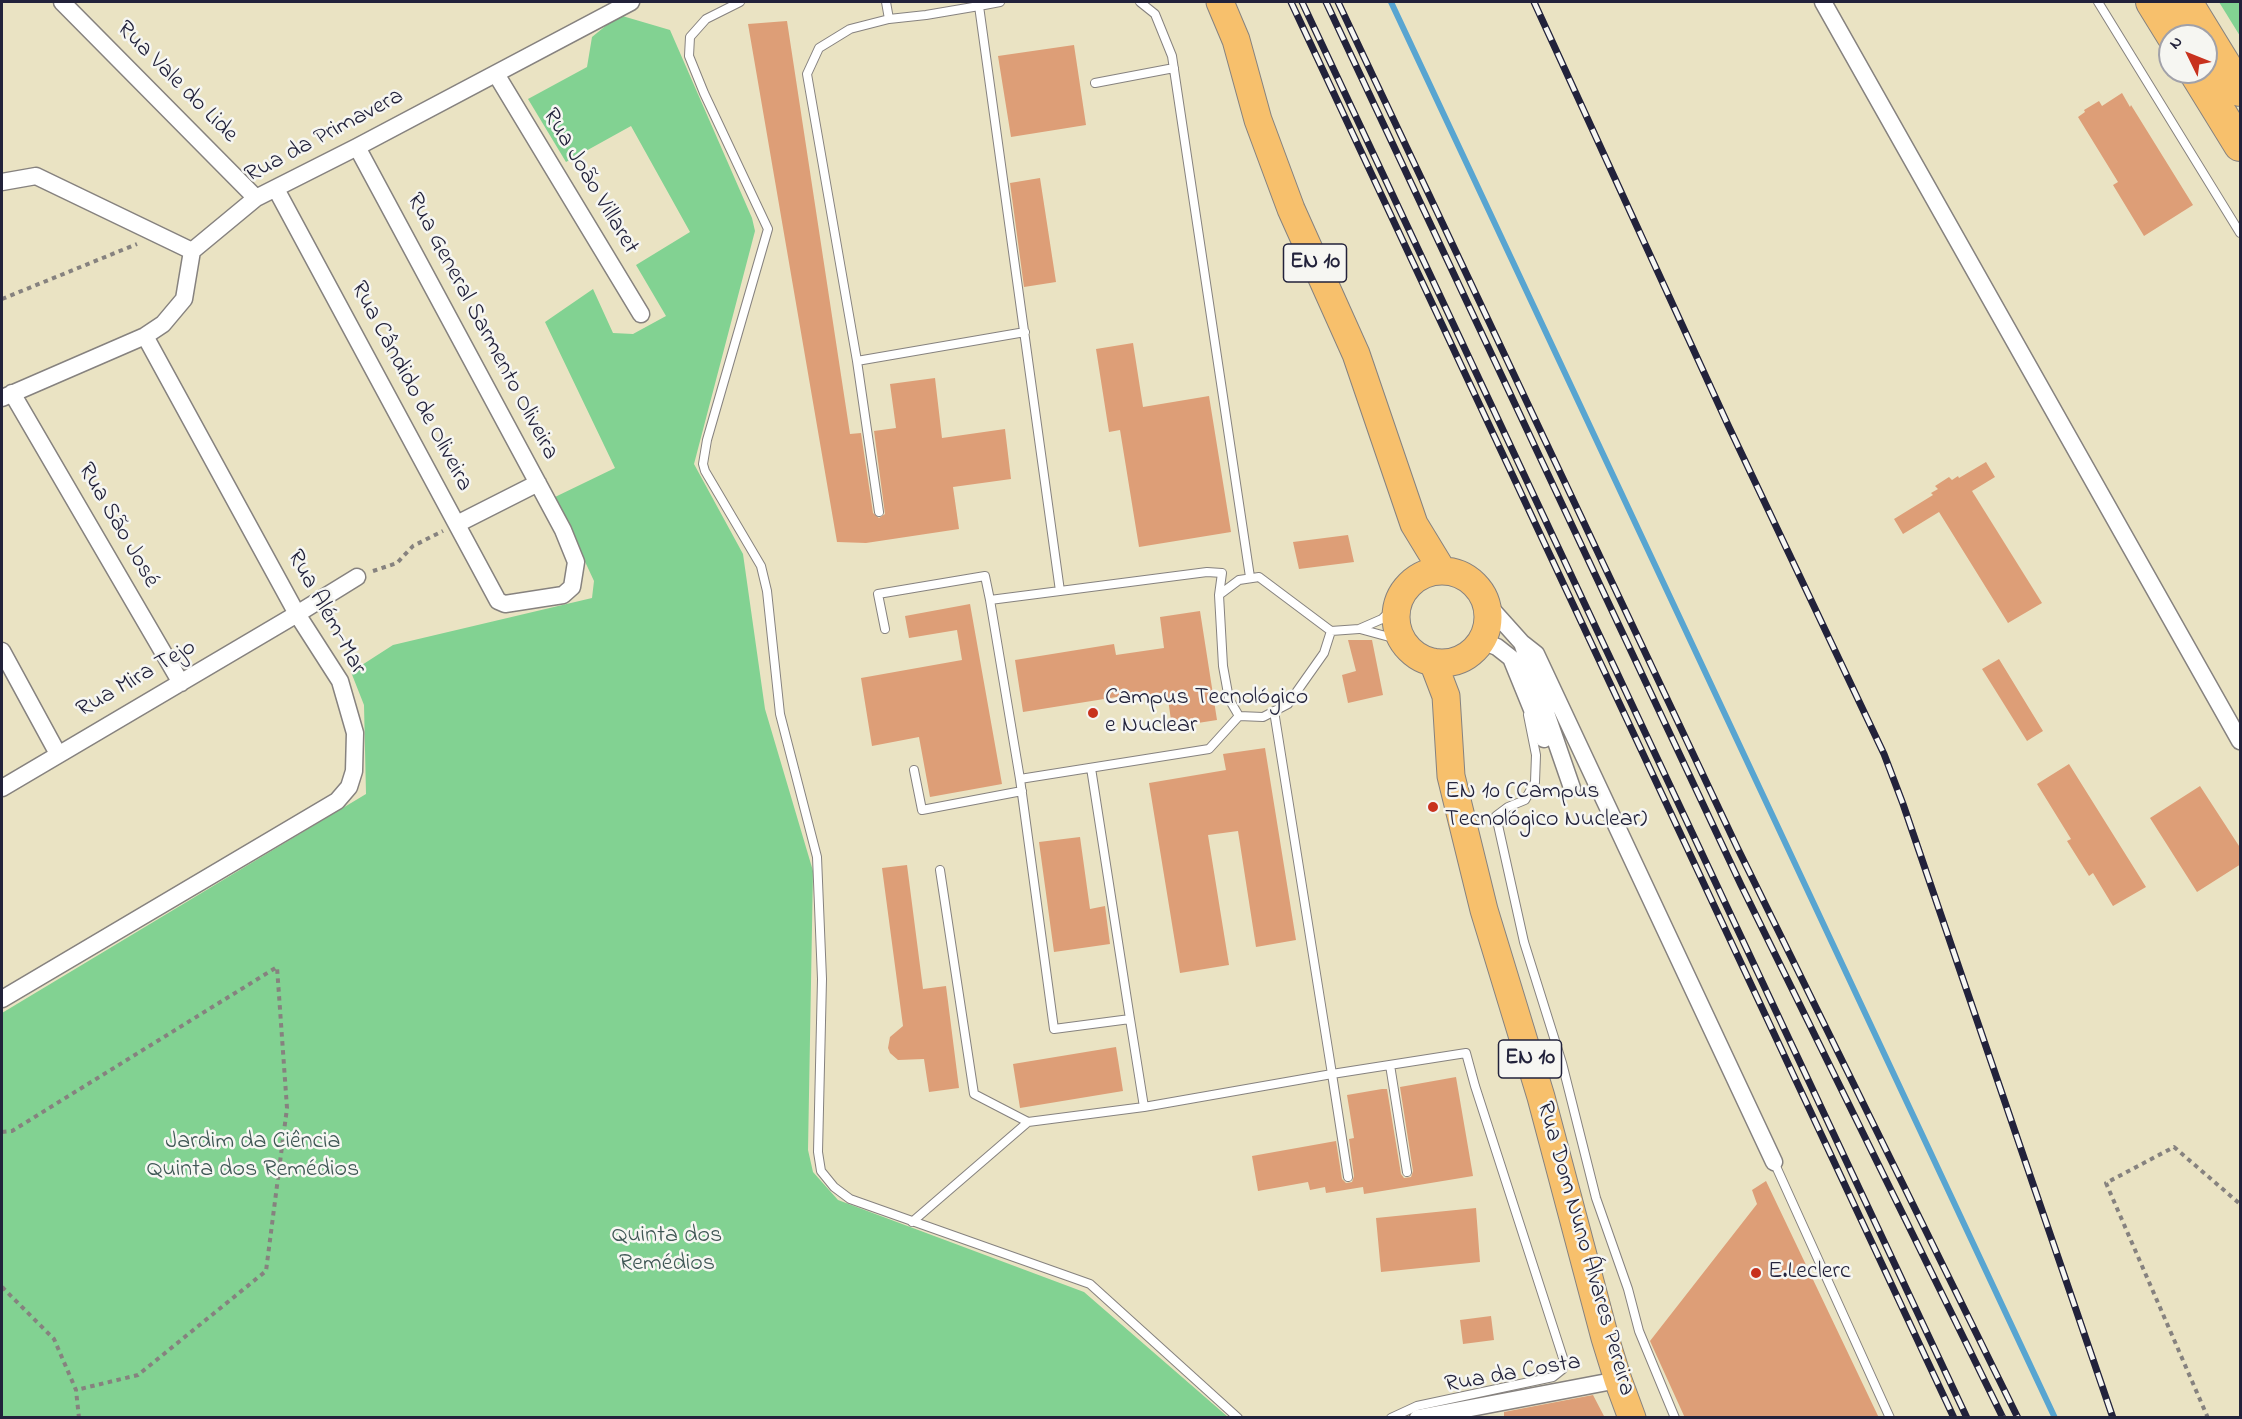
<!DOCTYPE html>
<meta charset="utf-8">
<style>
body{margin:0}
#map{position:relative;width:2242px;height:1419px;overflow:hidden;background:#eae3c3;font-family:"Indie Flower",sans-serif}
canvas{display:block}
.frame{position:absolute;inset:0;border:3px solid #22223b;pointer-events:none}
.north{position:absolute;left:2158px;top:24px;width:60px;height:60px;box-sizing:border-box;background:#f6f6f2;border:2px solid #a1a1a9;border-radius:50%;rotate:313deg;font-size:16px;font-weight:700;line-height:24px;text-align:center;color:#22223b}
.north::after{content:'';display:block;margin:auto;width:21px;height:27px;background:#c8321e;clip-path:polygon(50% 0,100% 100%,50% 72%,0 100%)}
</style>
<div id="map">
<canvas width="2242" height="1419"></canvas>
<div class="frame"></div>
<div class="north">N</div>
</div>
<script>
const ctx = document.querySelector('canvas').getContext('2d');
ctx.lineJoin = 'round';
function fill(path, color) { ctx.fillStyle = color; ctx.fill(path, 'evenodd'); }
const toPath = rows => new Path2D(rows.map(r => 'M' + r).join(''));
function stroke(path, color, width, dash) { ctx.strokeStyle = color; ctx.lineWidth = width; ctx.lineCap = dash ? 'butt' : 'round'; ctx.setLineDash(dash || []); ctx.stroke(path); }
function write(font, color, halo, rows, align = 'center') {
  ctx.font = font + ' "Indie Flower",sans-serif'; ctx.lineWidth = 5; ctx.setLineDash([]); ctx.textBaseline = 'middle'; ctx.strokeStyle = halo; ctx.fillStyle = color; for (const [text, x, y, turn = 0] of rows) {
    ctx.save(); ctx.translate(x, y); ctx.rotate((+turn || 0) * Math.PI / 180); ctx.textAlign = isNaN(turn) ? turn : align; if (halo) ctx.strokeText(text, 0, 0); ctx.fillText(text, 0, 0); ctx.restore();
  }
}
fill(toPath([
 [2219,2,2240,2,2240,36],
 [619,15,670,30,752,218,755,231,694,464,743,554,765,709,813,871,808,1150,813,1172,838,1200,1084,1292,1228,1417,2,1418,2,1013,366,794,364,705,351,672,393,645,592,598,594,581,555,497,615,468,545,322,593,289,613,333,633,334,666,316,636,265,690,232,631,126,566,162,528,99,587,67,592,37]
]), '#82d292');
stroke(toPath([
 [1391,2,2055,1418]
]), '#58a5d1', 6);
fill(toPath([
 [787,21,850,434,861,433,873,513,879,518,885,514,874,431,896,428,890,384,935,378,942,438,1005,429,1011,479,953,487,959,529,866,543,837,542,748,24],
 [1074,45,1086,125,1011,137,998,56],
 [2122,93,2130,107,2131,105,2193,205,2144,236,2113,185,2118,182,2078,117,2085,112,2084,110,2099,101,2102,106],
 [1040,178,1056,282,1024,287,1010,183],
 [1133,343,1143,407,1209,396,1231,532,1139,547,1120,430,1109,432,1096,349],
 [1986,462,1995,477,1972,491,2042,603,2008,623,1939,512,1903,534,1894,519,1933,495,1931,493,1938,489,1935,486,1949,477,1952,480,1958,476,1959,478],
 [1348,535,1354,562,1299,569,1293,542],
 [970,604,1002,784,930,797,919,737,872,746,861,678,962,660,957,630,909,638,905,616],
 [1200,611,1217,720,1172,727,1167,692,1130,698,1129,695,1023,712,1015,660,1114,644,1116,655,1164,648,1160,617],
 [1348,640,1372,640,1383,695,1348,703,1342,675,1356,671],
 [1999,659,2043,731,2027,741,1982,669],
 [1265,748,1296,940,1256,947,1238,831,1208,835,1229,965,1180,973,1149,783,1226,770,1223,754],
 [2069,764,2146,887,2113,906,2093,873,2089,876,2067,841,2071,839,2037,784],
 [2200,786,2241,849,2241,864,2197,892,2150,818],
 [1080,837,1090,909,1105,906,1110,944,1054,952,1039,842],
 [907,865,923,989,946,986,959,1088,929,1092,924,1059,898,1060,890,1053,888,1048,890,1037,903,1026,882,868],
 [1116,1047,1123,1091,1020,1108,1013,1064],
 [1456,1077,1473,1176,1364,1194,1363,1187,1326,1193,1325,1187,1310,1190,1308,1182,1258,1191,1252,1156,1336,1141,1342,1179,1346,1183,1352,1182,1354,1176,1349,1139,1354,1138,1347,1095,1382,1089,1387,1089,1401,1174,1404,1178,1411,1177,1413,1171,1400,1087],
 [1766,1181,1879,1418,1685,1418,1650,1341,1757,1204,1752,1190],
 [1476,1208,1480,1262,1381,1272,1376,1218],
 [1491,1316,1494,1340,1463,1344,1460,1320],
 [1593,1395,1605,1418,1504,1418,1504,1412]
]), '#dd9e77');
const lane = toPath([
 [740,2,706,19,690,37,689,56,704,93,768,229,707,440,703,464,705,471,761,566,767,591,780,714,817,857,822,979,818,1152,821,1171,834,1187,850,1199,1090,1284,1238,1418],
 [886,2,889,19],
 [1000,2,979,6,1060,591,1207,572,1222,573,1219,595],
 [1140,2,1155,14,1172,56,1250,577],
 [2098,2,2240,233],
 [1095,83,1174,68],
 [857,361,1025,332],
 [879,512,857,361,807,74,819,48,850,29,889,19,926,15,979,6],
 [1060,591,990,600,1020,779,1209,749,1239,716],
 [885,629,878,594,985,576,990,600],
 [1360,629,1393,638,1412,652],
 [1331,631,1324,653,1288,704,1263,717,1239,716,1229,699,1223,666,1219,595,1239,580,1259,577,1331,631,1359,629,1382,619,1397,605],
 [1528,715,1536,755,1535,782,1525,800,1508,807,1496,816,1524,942,1562,1063,1596,1198,1628,1289,1639,1331,1675,1418],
 [914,770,922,810,1022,791],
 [1020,779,1054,1029,1130,1019,1091,768],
 [940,870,974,1094,1028,1122,1144,1107],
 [1130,1019,1144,1107,1332,1074,1274,711],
 [1390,1065,1407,1172],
 [1774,1162,1890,1418],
 [1348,1177,1332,1074,1466,1053,1475,1086,1564,1361,1563,1369,1553,1377,1417,1406,1391,1418],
 [912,1222,1028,1122]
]);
const street = toPath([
 [62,2,256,198],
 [1823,2,2240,741],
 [496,74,641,314],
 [2,182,36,176,192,251],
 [276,189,498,601,505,604,563,595,572,587,576,562,563,530,357,147],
 [12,393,181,683],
 [2,398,145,336,163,324,184,299,192,251,256,198,357,147,631,2],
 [457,524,538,483],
 [1487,604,1522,643,1572,788],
 [1482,641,1497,647,1511,658,1544,739],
 [1522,643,1536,654,1774,1162],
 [2,651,58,754],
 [2,788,297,614,357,577],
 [2,999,337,801,349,787,354,771,355,733,340,681,297,614,145,336],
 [1418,1418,1618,1380]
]);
const primary = toPath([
 [1220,2,1236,40,1258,120,1291,209,1356,354,1414,524,1442,570],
 '1396 617a46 46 0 1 1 92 0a46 46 0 1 1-92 0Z',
 [1433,662,1446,696,1451,776,1484,910,1541,1097,1605,1338,1618,1380,1632,1418]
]);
const highway = toPath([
 [2152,2,2173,36],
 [2186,2,2240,90],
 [2195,72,2240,145]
]);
stroke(lane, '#86827f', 10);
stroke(street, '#86827f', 19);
stroke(primary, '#86827f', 29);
stroke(highway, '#86827f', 34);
stroke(toPath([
 [2,299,137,244],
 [373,571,397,563,413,546,443,531],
 [2,1132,12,1131,277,967,287,1108,266,1271,138,1375,76,1390],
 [2,1287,54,1339,76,1390,79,1418],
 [2208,1418,2106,1183,2174,1147,2240,1204]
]), '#86827f', 4, [4.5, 4.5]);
stroke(lane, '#fff', 8);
stroke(street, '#fff', 16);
stroke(primary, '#f7c06c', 27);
stroke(highway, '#f7c06c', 32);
const rail = toPath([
 [1291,2,1954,1418],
 [1302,2,1967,1418],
 [1326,2,1741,885,2003,1418],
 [1338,2,1737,847,2018,1418],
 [1534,2,1728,425,1884,754,1903,804,2113,1418]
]);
stroke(rail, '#22223b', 7);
stroke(rail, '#f6f6f2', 4.5, [14]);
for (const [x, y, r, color] of [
 [1093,713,6,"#c8321e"],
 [1433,807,6,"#c8321e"],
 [1756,1273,6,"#c8321e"]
]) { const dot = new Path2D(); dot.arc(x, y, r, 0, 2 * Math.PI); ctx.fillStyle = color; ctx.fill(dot); stroke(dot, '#f6f6f2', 2); }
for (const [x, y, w] of [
 [1315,263,63],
 [1530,1059,63]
]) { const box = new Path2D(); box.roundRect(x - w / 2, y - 19, w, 38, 4.5); ctx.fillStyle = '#f6f6f2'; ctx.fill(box); stroke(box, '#22223b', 1.5); }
write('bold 22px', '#22223b', null, [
 ["EN 10",1315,263],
 ["EN 10",1530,1059]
]);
write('24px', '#22223b', '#f6f6f2', [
 ["Rua Vale do Lide",176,83,45],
 ["Rua da Primavera",325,137,-28],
 ["Rua João Villaret",589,182,59],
 ["Rua General Sarmento Oliveira",481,327,62],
 ["Rua Cândido de Oliveira",410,387,62],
 ["Rua São José",117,526,60],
 ["Rua Além-Mar",325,613,61],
 ["Rua Mira Tejo",137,680,-30],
 ["Rua Dom Nuno Álvares Pereira",1584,1249,74],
 ["Rua da Costa",1513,1375,-10]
]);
write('24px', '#22223b', '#f6f6f2', [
 ["Campus Tecnológico",1105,699],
 ["e Nuclear",1105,727],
 ["EN 10 (Campus",1445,793],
 ["Tecnológico Nuclear)",1445,821],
 ["E.Leclerc",1768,1273]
], 'left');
write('24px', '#3f5755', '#f6f6f2', [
 ["Jardim da Ciência",253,1143],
 ["Quinta dos Remédios",253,1171],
 ["Quinta dos",667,1237],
 ["Remédios",667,1265]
]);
</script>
